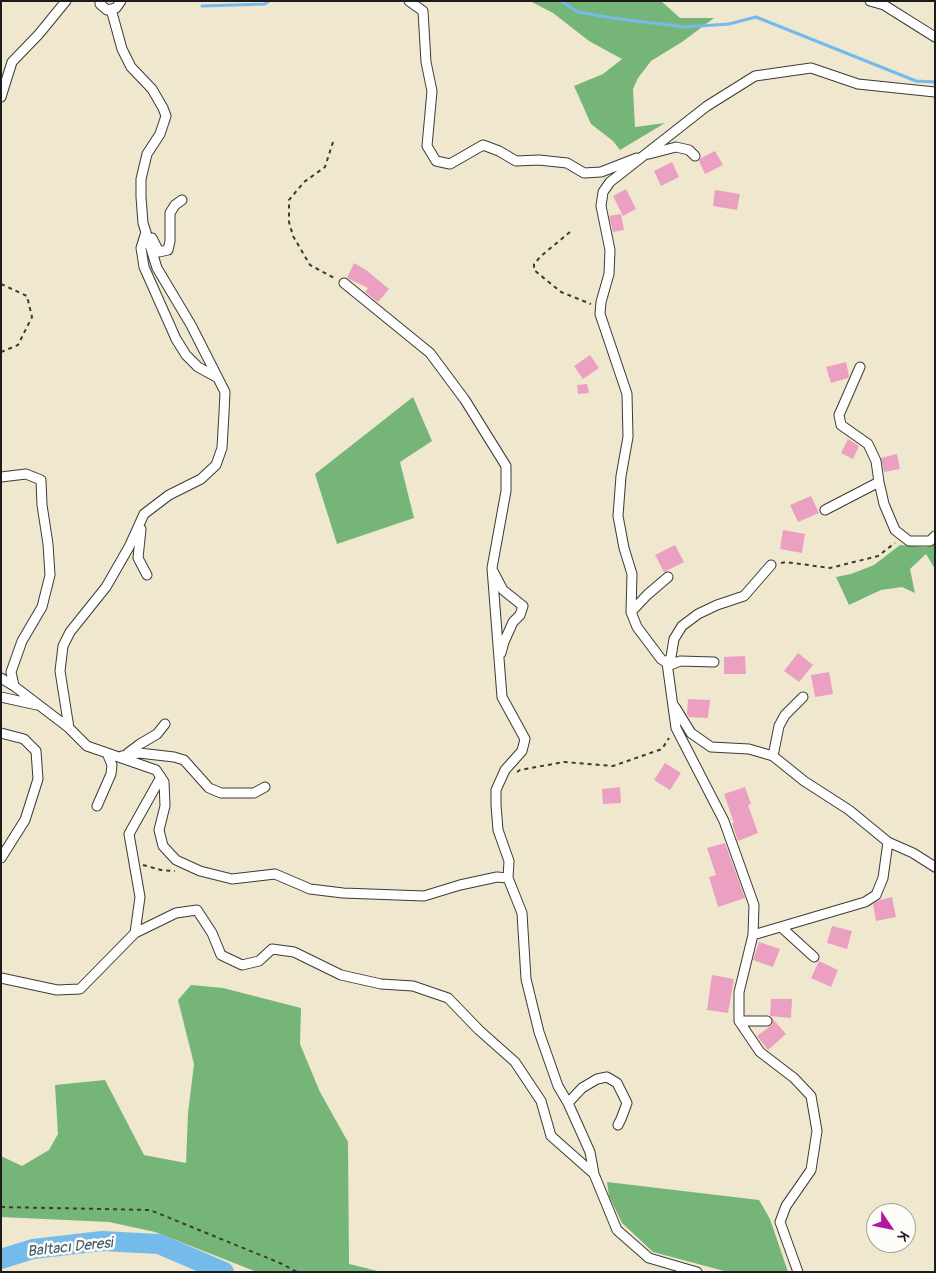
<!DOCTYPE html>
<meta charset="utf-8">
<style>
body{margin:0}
#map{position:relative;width:936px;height:1273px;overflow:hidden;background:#efe8ce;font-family:Pangolin,sans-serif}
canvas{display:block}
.frame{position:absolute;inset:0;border:2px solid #1c1c1c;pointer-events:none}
.north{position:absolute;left:866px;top:1203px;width:50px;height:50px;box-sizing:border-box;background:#fdfcf7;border:1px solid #a3a29f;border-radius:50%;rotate:124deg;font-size:14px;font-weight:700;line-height:20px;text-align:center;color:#1c1c1c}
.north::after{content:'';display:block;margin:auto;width:18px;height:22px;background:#b5179e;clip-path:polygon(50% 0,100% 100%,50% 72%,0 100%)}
</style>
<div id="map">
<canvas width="936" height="1273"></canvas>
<div class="frame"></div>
<div class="north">K</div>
</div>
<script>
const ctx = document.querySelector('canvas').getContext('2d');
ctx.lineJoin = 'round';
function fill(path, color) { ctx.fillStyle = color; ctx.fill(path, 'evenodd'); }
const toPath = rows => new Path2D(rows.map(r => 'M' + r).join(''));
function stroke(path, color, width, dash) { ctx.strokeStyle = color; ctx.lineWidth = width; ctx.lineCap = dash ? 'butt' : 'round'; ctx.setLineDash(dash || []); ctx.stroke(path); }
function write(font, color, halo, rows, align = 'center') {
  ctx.font = font + ' Pangolin,sans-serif'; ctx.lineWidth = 5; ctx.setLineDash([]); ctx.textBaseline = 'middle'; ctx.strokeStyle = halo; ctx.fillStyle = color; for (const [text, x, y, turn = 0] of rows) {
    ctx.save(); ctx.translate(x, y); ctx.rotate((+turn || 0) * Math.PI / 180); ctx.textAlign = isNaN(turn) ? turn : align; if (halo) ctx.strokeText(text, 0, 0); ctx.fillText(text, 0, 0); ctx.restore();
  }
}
fill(toPath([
 [530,1,661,1,680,18,714,18,682,42,651,61,638,78,633,89,635,127,665,123,620,150,613,141,591,124,574,86,603,74,622,59,589,41,553,13],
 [413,397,432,441,400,462,414,518,337,544,315,474],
 [935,544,935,569,926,554,910,569,915,593,902,587,881,590,849,605,836,577,851,574,874,565,900,545,925,547],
 [191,985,223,988,301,1008,300,1044,320,1092,348,1142,349,1264,382,1272,257,1272,155,1232,109,1222,1,1217,1,1156,22,1166,49,1150,58,1134,55,1085,105,1080,144,1155,186,1163,188,1113,194,1064,178,1000],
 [607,1182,759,1200,770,1219,788,1272,728,1272,653,1252,622,1223,609,1196]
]), '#75b678');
stroke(toPath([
 [561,1,578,12,612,18,685,27,729,24,756,17,916,81,935,82],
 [202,6,265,4,269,1]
]), '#74bbec', 3);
stroke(toPath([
 [1,1259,33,1249,102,1241,159,1244,224,1272]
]), '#74bbec', 20);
fill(toPath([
 [715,151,723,165,705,174,699,161,701,158],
 [672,162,679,177,661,186,654,171],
 [626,189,636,209,623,216,613,196],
 [715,190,740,194,737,210,713,206],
 [621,214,624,230,613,232,609,216],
 [354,263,366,270,389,289,378,302,365,292,368,288,347,278],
 [590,355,599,368,583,379,574,366],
 [846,362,849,376,848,378,831,383,826,367],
 [587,384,589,393,578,394,577,385],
 [848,439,859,446,853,459,841,453],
 [897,454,900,469,884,472,881,458],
 [811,496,819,513,798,522,790,505],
 [783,530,805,534,802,553,780,549],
 [675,545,684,562,664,572,655,555],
 [798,653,813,665,799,682,784,671],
 [745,656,746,674,724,674,724,657],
 [829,672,833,694,815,697,811,675],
 [688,699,710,700,708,718,689,717,687,714],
 [665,763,681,773,670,790,654,780],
 [620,787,621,803,603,804,602,789],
 [745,787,751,804,748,805,758,833,738,841,732,823,734,823,724,794],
 [725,843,745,898,718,907,709,877,716,875,707,848],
 [892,897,896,917,876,921,873,904,880,900],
 [832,926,852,931,847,949,827,943],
 [759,942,780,949,773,967,753,960],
 [819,961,838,970,831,987,811,978],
 [712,975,734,979,728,1013,707,1010],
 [771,999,792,999,791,1018,770,1016],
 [772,1018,786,1034,768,1050,757,1036,772,1025]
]), '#eca0c1');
const street = toPath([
 [100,1,100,4,107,10,116,8,121,1],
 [409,1,423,11,426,62,432,91,427,146,436,161,450,164,483,145,499,151,516,161,539,160,567,163,584,173,601,172,637,158],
 [870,1,884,5,935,37],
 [111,9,122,49,131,67,152,89,163,108,166,116,160,134,147,154,141,179,141,197,143,223,157,268,191,325,225,392,224,413,222,448,216,465,201,479,169,495,144,514,129,547,106,587,70,632,63,646,60,671,69,728,87,746,156,770,164,782,165,806,159,830,163,846,176,860,200,871,232,879,275,874,310,889,343,893,424,896,460,885,497,877,508,878,522,913,526,979,539,1032,558,1086,568,1103,590,1152,594,1174,617,1230,649,1258,697,1272],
 [1,97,12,62,39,34,66,1],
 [649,154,676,147,689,150,695,156],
 [146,232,141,248,144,267,176,339,186,355,198,367,218,378],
 [152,238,159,252,168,250,170,241,170,213,175,205,182,200],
 [344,283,430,353,465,400,506,466,506,491,492,568,502,697,525,739,522,751,505,770,496,790,496,805,498,830,509,861,508,878],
 [860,367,839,415,841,425,868,444,876,461,879,482,884,504,895,530,909,541,930,541,935,536],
 [1,477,26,474,41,480,42,505,48,544,50,575,42,607,22,641,11,672,14,686,69,728],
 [825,510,879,482],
 [141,529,138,558,147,575],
 [493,571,503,590,523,606,520,615,513,622,504,642,501,653],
 [631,612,647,595,668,577],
 [667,663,671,657,674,639,682,626,698,614,717,605,744,596,771,565],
 [668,666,680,661,714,662],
 [1,678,14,686],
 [1,697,37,705],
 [675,707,691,733,711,747,749,749,773,756,804,781,849,810,888,842,913,853,935,867],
 [1,733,24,739,36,751,38,779,25,820,1,858],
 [128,753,140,744,157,734,165,724],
 [122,756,139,753,174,757,184,760,209,788,221,793,254,793,265,787],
 [773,756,779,726,785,715,803,697],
 [97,806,111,774,112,765,107,753],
 [781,927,814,957],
 [135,933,176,913,197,910,212,933,221,955,242,965,259,961,272,949,294,952,341,975,381,984,413,986,448,998,479,1030,515,1062,541,1101,551,1136,594,1174],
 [753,935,865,902,876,895,883,878,888,842],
 [1,978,57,990,80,989,135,933,140,897,129,834,161,777],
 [739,1021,767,1021],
 [568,1103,582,1088,597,1079,607,1077,617,1083,627,1103,621,1119,618,1125],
 [798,1272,780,1222,786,1206,811,1170,817,1131,811,1096,794,1078,760,1052,739,1021,739,992,753,935,754,905,724,821,676,728,667,663,661,659,637,627,631,612,632,574,624,548,618,516,621,476,628,437,627,394,600,314,601,302,609,274,610,250,601,206,603,192,610,182,707,106,755,76,811,68,858,84,935,92]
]);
stroke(street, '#3c3b37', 11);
stroke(toPath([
 [333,142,325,167,304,182,289,200,289,222,293,236,310,265,336,279],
 [570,232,541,256,534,264,534,270,561,292,591,304],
 [1,284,27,296,32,317,18,345,1,352],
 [781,563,786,562,830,568,878,556,895,543],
 [517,772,520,770,564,762,613,766,662,749,669,738],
 [143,865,161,870,175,871],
 [1,1207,150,1210,280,1263,297,1272]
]), '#3c3b37', 2, [4, 4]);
stroke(street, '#fff', 9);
write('italic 15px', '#3f5c6f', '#fdfcf7', [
 ["Baltacı Deresi",70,1248,-6]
]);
</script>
